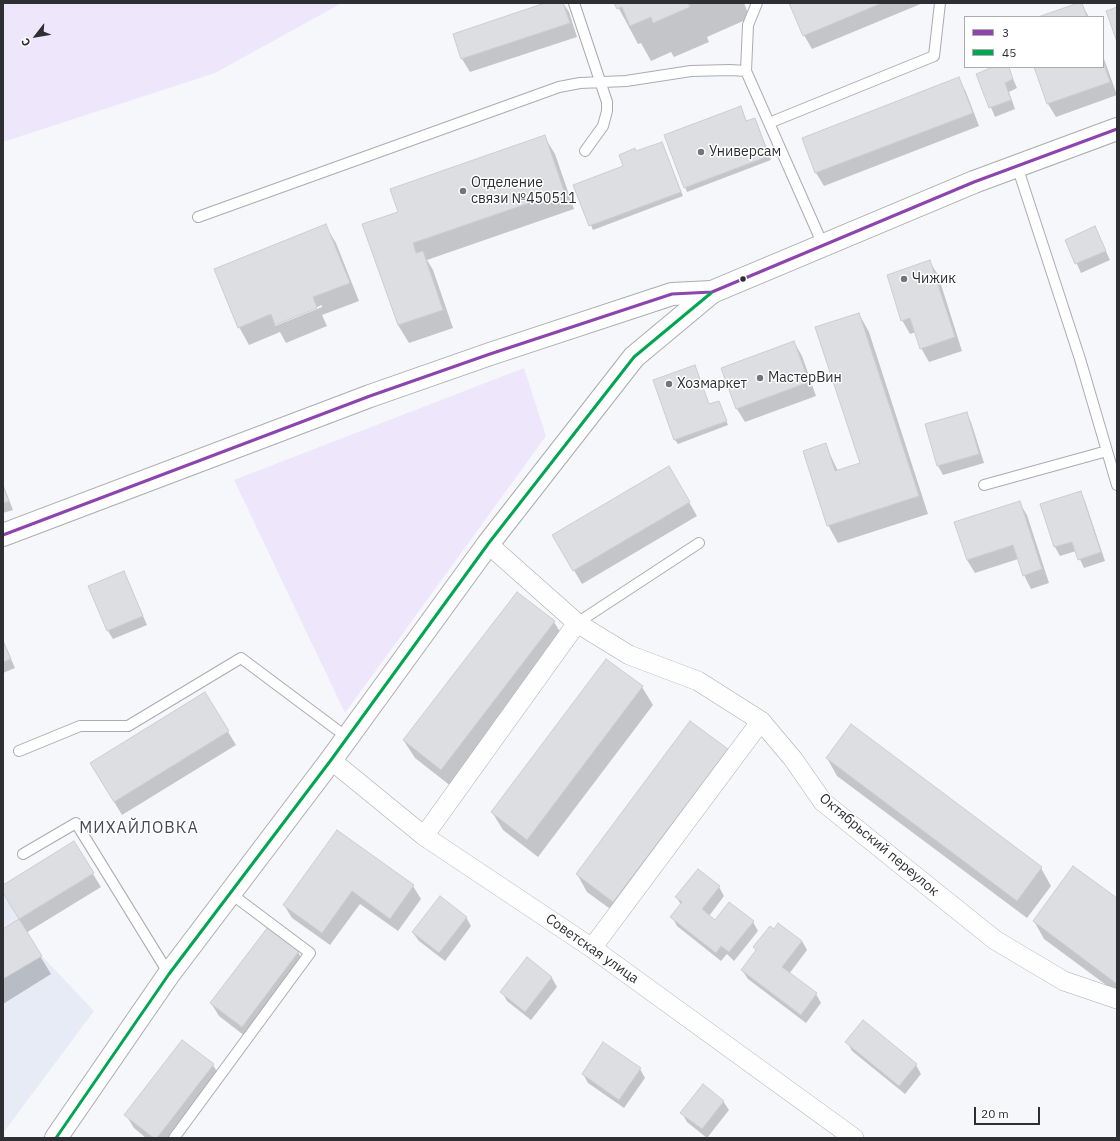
<!DOCTYPE html>
<meta charset="utf-8">
<style>
body{margin:0}
#map{position:relative;width:1120px;height:1141px;overflow:hidden;background:#f5f7fb;font-family:"IBM Plex Sans",sans-serif}
canvas{display:block}
.frame{position:absolute;inset:0;border:4px solid #2e2f33;pointer-events:none}
.legend{position:absolute;left:964px;top:16px;width:140px;height:52px;box-sizing:border-box;background:#fff;border:1px solid #abacad;margin:0;padding:5px 7px;list-style:none;font-size:12px;color:#2e2f33}
.legend li{display:flex;align-items:center;gap:8px;height:20px}
.legend b{width:20px;border:1px solid #abacad}
.north{position:absolute;left:16px;top:16px;width:40px;height:40px;-webkit-text-stroke:3px #fff;paint-order:stroke;rotate:239deg;font-size:11px;font-weight:700;line-height:16px;text-align:center;color:#2e2f33}
.north::after{content:'';display:block;margin:auto;width:14px;height:18px;background:#2e2f33;clip-path:polygon(50% 0,100% 100%,50% 72%,0 100%)}
.scale{position:absolute;left:974px;top:1107px;width:66px;height:18px;box-sizing:border-box;border:2px solid #2e2f33;border-top:0;padding-left:5px;font-size:12px;line-height:14px;white-space:nowrap;color:#2e2f33;-webkit-text-stroke:3px #fff;paint-order:stroke}
</style>
<div id="map">
<canvas width="1120" height="1141"></canvas>
<div class="frame"></div>
<ul class="legend">
<li><b style="height:5px;background:#8e44ad"></b>3</li>
<li><b style="height:5px;background:#00a651"></b>45</li>
</ul>
<div class="north">С</div>
<div class="scale">20 m</div>
</div>
<script>
const ctx = document.querySelector('canvas').getContext('2d');
ctx.lineJoin = 'round';
function fill(path, color) { ctx.fillStyle = color; ctx.fill(path, 'evenodd'); }
const toPath = rows => new Path2D(rows.map(r => 'M' + r).join(''));
function stroke(path, color, width, dash) { ctx.strokeStyle = color; ctx.lineWidth = width; ctx.lineCap = dash ? 'butt' : 'round'; ctx.setLineDash(dash || []); ctx.stroke(path); }
function write(font, color, halo, rows, align = 'center') {
  ctx.font = font + ' "IBM Plex Sans",sans-serif'; ctx.lineWidth = 3; ctx.setLineDash([]); ctx.textBaseline = 'middle'; ctx.strokeStyle = halo; ctx.fillStyle = color; for (const [text, x, y, turn = 0] of rows) {
    ctx.save(); ctx.translate(x, y); ctx.rotate((+turn || 0) * Math.PI / 180); ctx.textAlign = isNaN(turn) ? turn : align; if (halo) ctx.strokeText(text, 0, 0); ctx.fillText(text, 0, 0); ctx.restore();
  }
}
fill(toPath([
 [3,892,42,956,94,1011,3,1133]
]), '#e6ebf5');
fill(toPath([
 [3,3,342,3,215,73,3,142],
 [524,368,546,436,345,713,234,480]
]), '#eee7fb');
fill(toPath([
 [549,3,563,3,569,12,577,37,470,72,462,59,454,34],
 [616,3,744,3,750,18,707,37,709,42,674,57,671,52,651,61,641,43,638,44],
 [791,3,923,3,812,49,804,35],
 [1081,3,1089,17,1041,17],
 [1103,56,1117,95,1056,117,1048,104,1035,67,1103,67],
 [995,67,1008,67,1017,88,1009,92,1015,109,995,117,977,74],
 [959,79,966,92,979,126,824,186,816,173,803,138],
 [742,111,747,122,757,123,771,160,687,192,665,136],
 [544,136,555,154,574,209,427,260,433,270,453,328,409,343,398,325,364,225,399,212],
 [664,147,683,196,593,230,575,185,624,166,637,152],
 [325,225,336,243,359,301,322,315,327,326,286,343,280,332,249,345,239,327],
 [322,305,322,307,275,326,275,324],
 [1095,228,1110,260,1081,273,1066,240],
 [930,262,938,275,962,351,929,362,921,348,916,332,910,334,902,320],
 [859,314,869,332,928,514,838,543,828,525,825,444,838,471,861,464],
 [794,342,802,356,816,396,745,422,737,409,723,368],
 [719,402,728,425,678,444,675,440,709,405],
 [966,413,971,422,984,463,943,475,938,466],
 [669,467,697,516,582,584,554,536],
 [3,484,13,510,3,513],
 [1080,492,1085,501,1105,561,1084,568,1076,551,1060,556,1055,547,1041,505],
 [1019,502,1027,515,1049,583,1031,589,1024,575,1018,559,975,573,967,560],
 [124,572,147,625,113,639,108,631],
 [554,622,565,640,452,787,415,758,404,741],
 [3,640,15,668,3,673],
 [642,687,653,705,538,857,503,830,492,812],
 [205,694,236,745,122,815,99,777],
 [727,750,738,768,624,919,587,892,577,874],
 [827,758,1041,868,1051,886,1027,918,837,776],
 [337,831,413,886,421,899,398,931,360,904,330,945,292,918,284,905],
 [698,871,719,887,724,896,709,916,715,921,753,922,758,931,734,961,727,954,721,961,677,926,672,917,681,905,677,898],
 [93,874,101,887,26,933,51,974,3,1004,3,930,20,919,3,891,3,886],
 [1117,900,1117,993,1044,939,1034,921],
 [466,917,471,926,445,961,419,941,413,933],
 [802,941,807,950,789,974,816,994,821,1003,806,1023,748,979,742,970,757,951,754,947],
 [298,952,306,966,250,1040,219,1016,211,1003],
 [528,959,552,978,557,987,531,1020,507,1001,502,992],
 [847,1042,916,1065,921,1074,905,1094,852,1051],
 [213,1065,221,1078,175,1138,146,1138,134,1128,126,1115],
 [640,1069,645,1078,624,1108,588,1083,583,1074],
 [723,1101,729,1110,707,1138,687,1122,682,1113]
]), '#0003');
const building = toPath([
 [545,3,563,3,570,23,461,59,453,34,545,3],
 [614,3,688,3,690,7,653,23,651,17,630,26,622,7,617,9,614,3],
 [789,3,882,3,803,36,789,3],
 [1078,3,1082,3,1087,17,1038,17,1078,3],
 [1117,7,1117,42,1106,11,1117,7],
 [1103,62,1110,82,1047,104,1034,67,1103,67,1103,62],
 [993,67,1009,67,1013,79,1005,83,1011,100,989,108,976,74,993,67],
 [959,77,973,113,815,173,802,138,959,77],
 [741,106,746,121,755,118,769,156,684,188,664,135,741,106],
 [545,135,564,191,413,243,416,253,423,251,443,310,398,325,362,224,398,212,390,189,545,135],
 [662,142,681,192,589,226,573,185,623,166,619,155,635,148,636,151,662,142],
 [326,224,350,283,313,297,317,308,275,325,271,314,238,328,214,269,326,224],
 [1095,226,1106,251,1075,264,1065,240,1095,226],
 [930,260,955,337,920,349,910,318,901,321,887,275,930,260],
 [859,313,919,496,827,526,803,451,826,443,835,471,860,463,815,327,859,313],
 [794,341,809,382,736,409,721,368,794,341],
 [695,365,709,404,719,401,727,421,674,440,653,380,695,365],
 [967,412,979,454,937,466,925,424,967,412],
 [669,466,690,502,573,571,552,535,669,466],
 [3,486,9,501,3,503,3,486],
 [1081,491,1101,552,1078,560,1072,542,1054,547,1040,504,1081,491],
 [1020,501,1042,569,1023,576,1013,545,967,560,954,522,1020,501],
 [124,571,143,616,107,631,88,586,124,571],
 [517,592,555,621,441,770,403,740,517,592],
 [3,641,11,659,3,662,3,641],
 [606,659,643,686,527,840,491,812,606,659],
 [205,692,229,731,114,802,90,763,205,692],
 [690,721,728,749,613,902,576,874,690,721],
 [851,724,1042,867,1017,901,826,758,851,724],
 [337,830,414,885,390,919,352,891,322,933,283,905,337,830],
 [74,841,94,873,19,919,3,893,3,885,74,841],
 [1073,866,1117,898,1117,984,1033,921,1073,866],
 [698,869,720,886,702,909,715,920,729,902,754,921,729,952,721,946,716,953,670,917,682,902,675,897,698,869],
 [440,896,467,917,439,953,412,932,440,896],
 [19,919,42,956,3,979,3,929,19,919],
 [778,923,802,941,782,967,817,993,801,1015,741,970,756,950,753,947,770,926,774,929,778,923],
 [268,927,299,951,242,1027,210,1003,268,927],
 [527,957,552,977,525,1012,500,992,527,957],
 [863,1020,917,1064,899,1086,845,1042,863,1020],
 [182,1040,214,1064,157,1138,154,1138,124,1115,182,1040],
 [603,1042,641,1068,619,1100,582,1074,603,1042],
 [703,1084,724,1101,702,1129,680,1113,703,1084]
]);
fill(building, '#dcdee1');
stroke(building, '#cbcdd0', 1);
const service = toPath([
 [574,3,607,102,607,111,603,126,585,151],
 [746,71,748,25,757,3],
 [769,123,934,56,940,3],
 [1017,166,1080,359,1117,485],
 [198,217,559,87,580,83,626,81,691,71,730,70,746,71,823,245],
 [984,485,1107,451],
 [577,623,699,543],
 [19,751,80,726,128,726,241,658,348,738],
 [23,854,76,823,169,974],
 [174,1138,310,953,230,893]
]);
const minor = toPath([
 [488,544,577,623,629,655,698,681,761,721,793,759,823,802,995,940,1064,981,1117,999],
 [331,760,424,836,592,948,854,1138],
 [424,836,577,623],
 [592,948,761,721]
]);
const tertiary = toPath([
 [3,535,370,396,490,354,672,294,712,292]
]);
const secondary = toPath([
 [56,1138,169,974,331,760,488,544,634,357,712,292,974,182,1117,129]
]);
stroke(service, '#abacaf', 12);
stroke(minor, '#abacaf', 20);
stroke(tertiary, '#abacaf', 24);
stroke(secondary, '#abacaf', 24);
stroke(service, '#fefefe', 10);
stroke(minor, '#fefefe', 19);
stroke(tertiary, '#fefefe', 22);
stroke(secondary, '#fefefe', 22);
stroke(toPath([
 [3,535,370,396,490,354,672,294,712,292,974,182,1117,129]
]), '#8e44ad', 3);
stroke(toPath([
 [56,1138,169,974,331,760,488,544,634,357,711,293]
]), '#00a651', 3);
for (const [x, y, r, color] of [
 [701,152,4,"#747579"],
 [463,191,4,"#747579"],
 [743,279,3.5,"#2e2f33"],
 [904,279,4,"#747579"],
 [760,378,4,"#747579"],
 [669,384,4,"#747579"]
]) { const dot = new Path2D(); dot.arc(x, y, r, 0, 2 * Math.PI); ctx.fillStyle = color; ctx.fill(dot); stroke(dot, '#fff', 1.5); }
write('14px', '#2e2f33', '#fff', [
 ["Универсам",709,152],
 ["Отделение",471,183],
 ["связи №450511",471,199],
 ["Чижик",912,279],
 ["МастерВин",768,378],
 ["Хозмаркет",677,384]
], 'left');
write('14px', '#2e2f33', '#fff', [
 ["Октябрьский переулок",879,845,40],
 ["Советская улица",592,949,35]
]);
ctx.letterSpacing = '1px';
write('16px', '#474a51', '#fff', [
 ["МИХАЙЛОВКА",139,828]
]);
ctx.letterSpacing = '0px';
</script>
